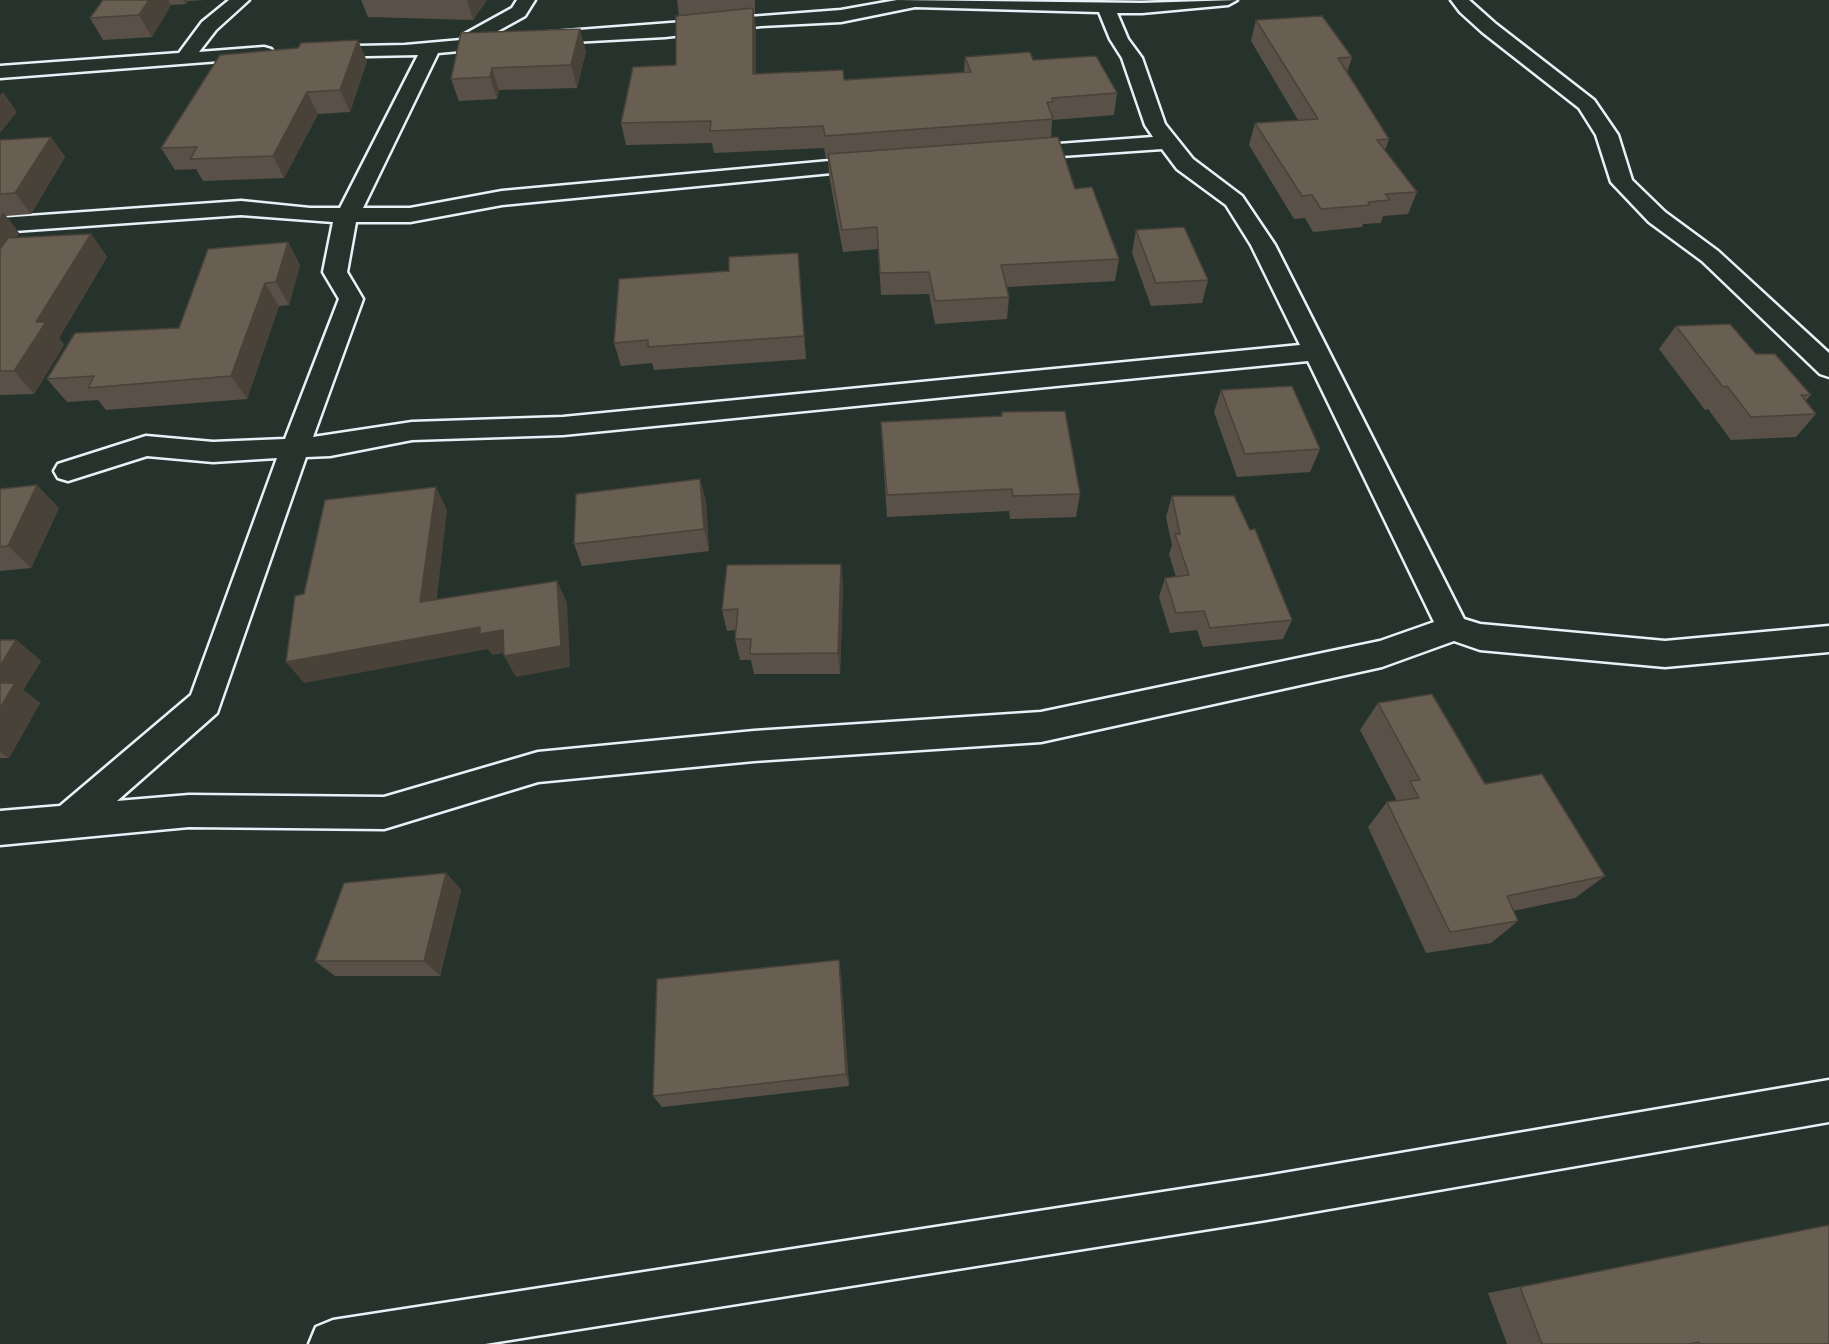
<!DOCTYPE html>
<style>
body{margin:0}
canvas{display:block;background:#26332d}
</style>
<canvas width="1829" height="1344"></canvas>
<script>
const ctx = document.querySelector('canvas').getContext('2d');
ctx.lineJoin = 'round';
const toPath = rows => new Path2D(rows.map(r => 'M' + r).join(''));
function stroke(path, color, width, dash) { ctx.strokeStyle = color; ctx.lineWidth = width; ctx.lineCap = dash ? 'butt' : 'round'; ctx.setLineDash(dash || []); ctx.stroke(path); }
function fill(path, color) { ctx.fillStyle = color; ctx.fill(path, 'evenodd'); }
const minor = toPath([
 [229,0,249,0,216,30,199,52,264,47,271,49,274,53,271,57,0,78,0,66,179,53,202,22,229,0],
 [517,0,535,0,525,16,487,37,841,10,897,0,1142,3,1237,0,1228,5,1142,13,1117,13,1128,39,1142,58,1165,124,1193,159,1242,196,1275,245,1464,619,1480,624,1665,641,1829,626,1829,652,1665,667,1480,650,1454,641,1382,667,1041,742,754,761,538,782,384,829,189,827,0,845,0,811,60,806,191,695,277,458,213,462,147,456,68,481,58,478,54,471,58,464,146,436,213,442,285,439,339,299,323,272,333,222,241,215,0,232,0,218,241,201,310,208,340,208,418,55,318,57,311,55,308,51,311,47,405,45,461,40,463,35,512,8,517,0],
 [915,7,1099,12,1110,39,1122,58,1145,125,1153,137,1018,147,1010,148,1007,153,1010,158,1018,159,1162,149,1177,169,1226,205,1251,245,1300,345,563,417,412,422,313,437,363,299,347,272,356,222,410,222,502,205,873,169,881,168,884,163,881,158,873,157,502,191,410,208,363,208,438,53,535,44,665,37,761,26,841,22,915,7],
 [1308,361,1434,622,1380,641,1041,712,754,731,538,752,384,797,189,795,117,801,217,713,306,457,330,456,412,440,563,435,1308,361],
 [1451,0,1469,0,1496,24,1594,100,1618,135,1632,180,1665,212,1718,251,1829,353,1829,377,1820,374,1702,261,1649,222,1611,182,1596,135,1579,108,1482,32,1460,12,1451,0],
 [1829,1080,1829,1122,1266,1220,485,1344,309,1344,316,1327,333,1320,1266,1176,1829,1080]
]);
stroke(minor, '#e8f1f8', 5);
fill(minor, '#26332d');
fill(toPath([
 [103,0,205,0,188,1,186,4,171,5,152,37,103,40,90,18],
 [361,0,487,0,473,20,368,17],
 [677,0,755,0,755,14,754,14,756,29,756,74,844,80,964,72,965,57,1033,60,1117,93,1114,115,1052,120,1051,137,1075,189,1119,259,1115,281,1006,287,1009,297,1007,319,935,324,929,294,881,295,878,249,843,252,829,175,828,159,826,159,824,148,714,153,712,143,626,145,621,123,676,65,679,16],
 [1256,20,1352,57,1347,73,1389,139,1385,150,1417,192,1408,214,1383,216,1381,223,1363,224,1362,227,1313,232,1305,218,1294,219,1249,145,1255,123,1298,120,1251,41],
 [461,33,586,51,577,88,499,90,497,99,459,101,451,79],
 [367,61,350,112,318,114,284,178,203,181,196,169,175,170,161,148],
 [51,137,65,157,31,214,6,216,19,233,16,238,91,234,107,257,59,338,64,345,34,394,0,395,0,140],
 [1136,230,1208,280,1202,303,1151,306,1132,253],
 [288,242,300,265,289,305,279,306,247,399,106,410,98,400,67,402,47,379,179,328],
 [798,253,806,359,654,370,652,363,621,366,614,343,729,271],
 [1676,326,1756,354,1811,395,1805,401,1816,414,1796,437,1731,440,1708,409,1705,410,1659,349],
 [1221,390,1320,449,1310,472,1237,477,1214,412],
 [1002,412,1080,494,1076,517,1010,519,1009,511,887,517,882,444,881,422,1001,416],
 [700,479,706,502,709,551,582,566,574,544],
 [0,489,59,508,31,568,0,571],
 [1172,496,1292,620,1283,639,1203,647,1197,630,1170,633,1159,597,1165,578,1176,577,1169,554,1172,545,1166,517],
 [841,564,843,586,840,674,754,674,751,660,740,660,735,639,736,630,727,631,722,610],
 [0,640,16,640,41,661,23,690,40,703,9,758,0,758],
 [1378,703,1485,784,1605,876,1575,898,1513,911,1518,921,1491,943,1426,953,1368,827,1387,802,1394,801,1396,799,1360,730],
 [446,873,461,890,440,976,335,976,315,961],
 [841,975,849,1086,662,1107,653,1096],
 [1829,1225,1829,1344,1507,1344,1488,1293]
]), '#595147');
fill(toPath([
 [149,0,168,0,171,5,152,37,139,15],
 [183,0,188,0,186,4],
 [467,0,487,0,473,20],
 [753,8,756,29,756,96,753,74],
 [580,29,586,51,577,88,571,65],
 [358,40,367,61,350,112,340,90],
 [492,68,499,90,497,99,490,77],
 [3,92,17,112,0,133,0,95],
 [307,92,318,114,284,178,273,156],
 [51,137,65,157,31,214,15,193],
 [3,212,19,233,0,264,0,217],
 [91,234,107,257,59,338,64,345,34,394,14,371,36,322],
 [288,242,300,265,289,305,276,282],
 [798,253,800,276,806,359,804,336],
 [265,283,279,306,247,399,231,376],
 [700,479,706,502,709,551,704,529],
 [37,485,59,508,31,568,8,546],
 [436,487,447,510,434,623,420,602],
 [841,564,843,586,840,674,838,653],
 [557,581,567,603,570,667,516,677,504,656],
 [480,627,503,630,514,651,492,655,488,649,304,683,286,662],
 [16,640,41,661,23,690,40,703,9,758,0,752,0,666],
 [446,873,461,890,440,976,424,961],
 [839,960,841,975,849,1086,846,1074]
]), '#494239');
const building = toPath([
 [103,0,149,0,139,15,90,18,103,0],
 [753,8,753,74,843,70,844,80,971,72,965,57,1030,52,1033,60,1096,56,1117,93,1052,98,1053,102,1047,102,1053,119,825,136,823,126,710,131,711,121,621,123,633,67,676,65,676,16,753,8],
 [1322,16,1352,57,1338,58,1389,139,1377,140,1417,192,1385,194,1390,200,1368,202,1370,205,1321,209,1312,195,1302,196,1255,123,1318,119,1256,20,1322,16],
 [580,29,571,65,492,68,490,77,451,79,461,33,580,29],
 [358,40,340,90,307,92,273,156,190,159,197,147,161,148,220,55,298,48,301,43,358,40],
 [51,137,15,193,0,194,0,140,51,137],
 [1058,137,1075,189,1092,187,1119,259,1001,265,1009,297,935,301,929,272,880,273,877,227,842,230,828,154,1058,137],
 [1184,227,1208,280,1156,283,1136,230,1184,227],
 [91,234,36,322,46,322,14,371,0,371,0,249,8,238,91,234],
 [288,242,276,282,265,283,231,376,88,388,94,376,47,379,75,333,179,328,208,249,288,242],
 [798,253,804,336,648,347,648,340,614,343,619,279,729,271,729,257,798,253],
 [1730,324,1756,354,1775,354,1811,395,1801,395,1816,414,1751,417,1727,386,1723,387,1676,326,1730,324],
 [1292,386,1320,449,1245,454,1221,390,1292,386],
 [1065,411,1080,494,1013,496,1012,489,887,495,881,422,1002,416,1002,412,1065,411],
 [700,479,704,529,574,544,576,494,700,479],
 [37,485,8,546,0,547,0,489,37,485],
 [436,487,420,602,557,581,561,646,504,656,503,630,480,634,480,627,286,662,295,596,304,594,325,500,436,487],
 [1172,496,1234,496,1250,530,1255,529,1292,620,1210,628,1204,611,1176,613,1165,578,1189,575,1175,534,1180,534,1172,496],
 [841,564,838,653,750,654,751,639,735,639,738,609,722,610,727,565,841,564],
 [0,640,16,640,0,666,0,640],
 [0,683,15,683,0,708,0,683],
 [1432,694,1485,784,1542,774,1605,876,1507,896,1518,921,1450,932,1387,802,1419,798,1410,781,1420,780,1378,703,1432,694],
 [446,873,424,961,315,961,344,883,446,873],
 [839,960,846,1074,653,1096,657,979,839,960],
 [1829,1225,1829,1344,1700,1344,1699,1342,1689,1344,1542,1344,1520,1287,1829,1225]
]);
fill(building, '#685e52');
stroke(building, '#494239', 1.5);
</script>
